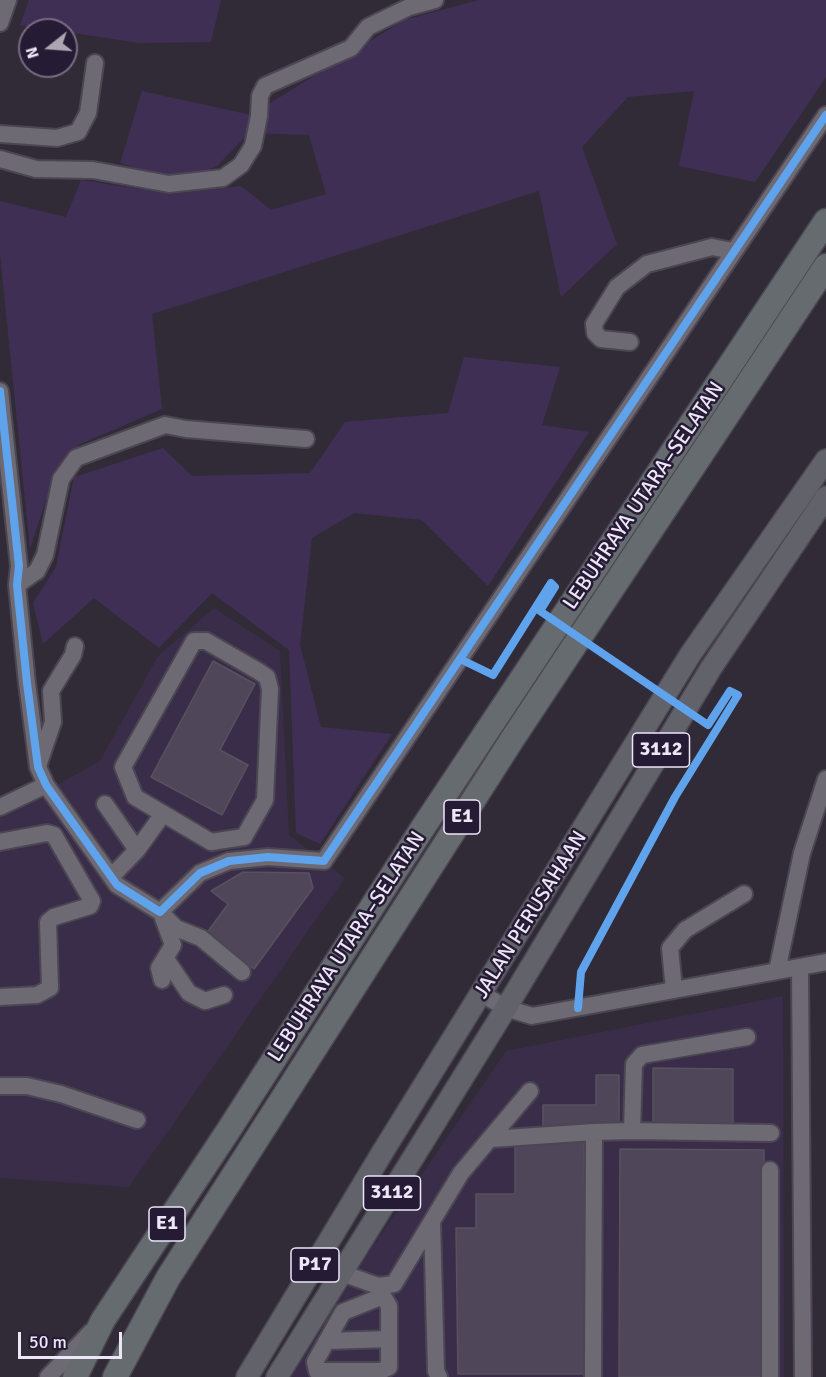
<!DOCTYPE html>
<meta charset="utf-8">
<style>
body{margin:0}
#map{position:relative;width:826px;height:1377px;overflow:hidden;background:#312b38;font-family:Signika,sans-serif}
canvas{display:block}
.north{position:absolute;left:18px;top:18px;width:60px;height:60px;box-sizing:border-box;background:#261b34;border:2px solid #766c82;border-radius:50%;rotate:253deg;font-size:16px;font-weight:700;line-height:24px;text-align:center;color:#ede6f7}
.north::after{content:'';display:block;margin:auto;width:21px;height:27px;background:#aba5b4;clip-path:polygon(50% 0,100% 100%,50% 72%,0 100%)}
.scale{position:absolute;left:18px;top:1332px;width:104px;height:27px;box-sizing:border-box;border:3px solid #ede6f7;border-top:0;padding-left:8px;font-size:18px;line-height:21px;white-space:nowrap;color:#ede6f7;-webkit-text-stroke:4px #261b34;paint-order:stroke}
</style>
<div id="map">
<canvas width="826" height="1377"></canvas>
<div class="north">N</div>
<div class="scale">50 m</div>
</div>
<script>
const ctx = document.querySelector('canvas').getContext('2d');
ctx.lineJoin = 'round';
function fill(path, color) { ctx.fillStyle = color; ctx.fill(path, 'evenodd'); }
const toPath = rows => new Path2D(rows.map(r => 'M' + r).join(''));
function stroke(path, color, width, dash) { ctx.strokeStyle = color; ctx.lineWidth = width; ctx.lineCap = dash ? 'butt' : 'round'; ctx.setLineDash(dash || []); ctx.stroke(path); }
function write(font, color, halo, rows, align = 'center') {
  ctx.font = font + ' Signika,sans-serif'; ctx.lineWidth = 5; ctx.setLineDash([]); ctx.textBaseline = 'middle'; ctx.strokeStyle = halo; ctx.fillStyle = color; for (const [text, x, y, turn = 0] of rows) {
    ctx.save(); ctx.translate(x, y); ctx.rotate((+turn || 0) * Math.PI / 180); ctx.textAlign = isNaN(turn) ? turn : align; if (halo) ctx.strokeText(text, 0, 0); ctx.fillText(text, 0, 0); ctx.restore();
  }
}
fill(toPath([
 [214,608,280,651,289,835,345,878,129,1187,0,1178,0,817,100,761,158,656],
 [783,996,784,1377,284,1377,506,1051]
]), '#392d49');
fill(toPath([
 [29,0,221,0,211,42,139,43,20,25],
 [479,0,826,0,826,77,755,182,679,166,694,91,628,97,582,147,617,244,561,297,539,191,152,314,162,409,78,445,53,479,30,549,0,254,0,201,66,217,81,180,172,194,241,186,271,210,326,194,309,135,249,133,216,167,174,179,120,163,142,91,251,115,404,20],
 [464,357,560,367,542,425,589,432,488,586,422,520,354,513,312,538,300,645,321,727,392,734,320,844,296,833,289,650,212,593,159,648,94,598,43,644,33,603,56,567,74,477,163,448,192,476,310,473,345,422,448,413]
]), '#402f55');
const building = toPath([
 [213,661,255,684,220,750,248,765,222,815,151,777,213,661],
 [243,872,309,873,313,888,254,969,206,934,228,904,211,891,243,872],
 [653,1068,733,1069,733,1123,653,1123,653,1068],
 [596,1075,619,1075,619,1127,543,1127,543,1105,596,1105,596,1075],
 [515,1141,584,1141,586,1374,458,1374,456,1228,476,1228,476,1194,515,1194,515,1141],
 [620,1149,764,1150,762,1377,619,1377,620,1149]
]);
fill(building, '#4f4759');
stroke(building, '#57525e', 1.5);
const minor = toPath([
 [0,23,8,0],
 [0,134,57,138,78,132,88,113,95,63],
 [0,159,36,169,93,170,169,184,223,178,241,165,253,146,259,116,260,96,265,86,351,48,368,27,409,7,435,0],
 [630,342,601,339,595,333,594,324,617,287,647,264,712,247,733,251],
 [0,391,19,566,17,585,27,683,38,767,46,785,117,885,160,912,176,928,201,938,242,972],
 [17,585,37,571,45,555,61,479,76,458,165,425,186,429,306,439],
 [194,641,206,641,258,671,267,677,270,689,265,800,244,837,211,842,135,797,123,767,194,641],
 [39,763,53,722,51,691,73,655,75,646],
 [105,804,137,850],
 [0,807,46,785],
 [0,842,47,833,54,835,92,901,90,906,54,917,48,922,50,988,37,995,0,997],
 [111,877,137,850,163,814],
 [160,912,200,873,229,861,268,857,324,861,826,115],
 [166,959,189,993,205,1001,224,995],
 [800,967,803,1377],
 [777,971,802,853,826,779],
 [162,980,159,968,173,945,163,918],
 [674,990,670,948,685,930,744,894],
 [482,994,506,1008,532,1016,826,962],
 [0,1086,27,1086,61,1094,137,1120],
 [632,1131,771,1133],
 [594,1132,632,1131,634,1064,642,1055,747,1037],
 [491,1139,594,1132,593,1377],
 [432,1221,436,1371,439,1377],
 [342,1273,378,1286,394,1284,461,1173,530,1091],
 [378,1286,383,1296,389,1306,389,1367,381,1371,317,1371,315,1362,343,1312,383,1296],
 [327,1341,389,1339],
 [48,1377,91,1332],
 [770,1377,770,1170]
]);
const major = toPath([
 [247,1377,382,1153,690,655,826,460],
 [277,1377,506,1008,711,668,826,497]
]);
const highway = toPath([
 [75,1377,103,1320,230,1128,424,826,826,221],
 [115,1377,168,1278,513,738,826,266]
]);
stroke(minor, '#4b4652', 20);
stroke(major, '#4b4652', 24);
stroke(highway, '#4b4652', 27);
stroke(minor, '#6e6a74', 16);
stroke(major, '#61626a', 21);
stroke(highway, '#656b6e', 24);
stroke(toPath([
 [0,391,19,566,17,585,27,683,38,767,46,785,117,885,160,912,200,873,229,861,268,857,324,861,826,115],
 [460,659,493,675,551,583,555,587,540,611,708,725,730,691,738,695,675,797,581,972,578,1008]
]), '#60a3ed', 8);
for (const [x, y, w] of [
 [661,750,57],
 [462,817,36],
 [392,1193,57],
 [167,1224,36],
 [315,1265,48]
]) { const box = new Path2D(); box.roundRect(x - w / 2, y - 17, w, 34, 4.5); ctx.fillStyle = '#261b34'; ctx.fill(box); stroke(box, '#ede6f7', 1.5); }
write('bold 20px', '#ede6f7', null, [
 ["3112",661,750],
 ["E1",462,817],
 ["3112",392,1193],
 ["E1",167,1224],
 ["P17",315,1265]
]);
write('21px', '#ede6f7', '#261b34', [
 ["LEBUHRAYA UTARA–SELATAN",644,496,-56],
 ["JALAN PERUSAHAAN",531,915,-58],
 ["LEBUHRAYA UTARA–SELATAN",347,947,-57]
]);
</script>
